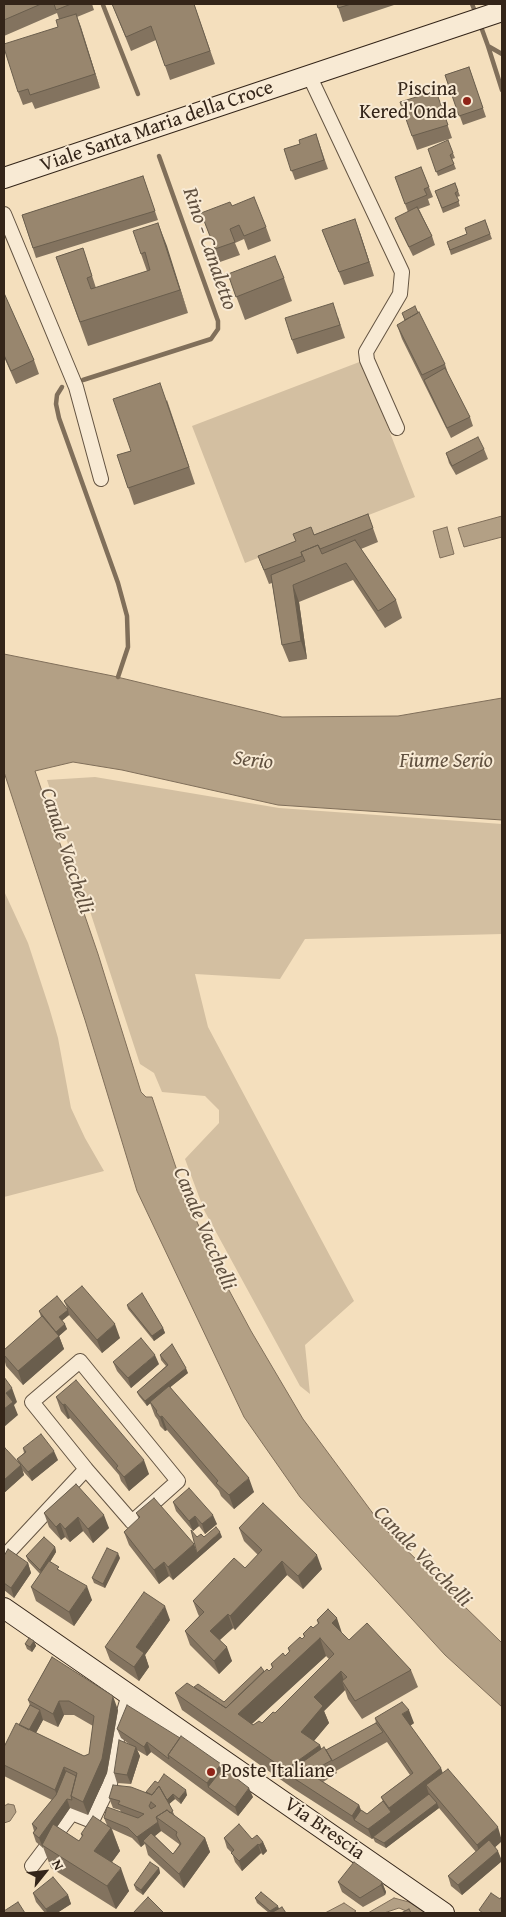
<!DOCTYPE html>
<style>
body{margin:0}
#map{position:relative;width:506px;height:1917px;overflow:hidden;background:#f4dfbd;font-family:"Gentium Book Plus",serif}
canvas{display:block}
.frame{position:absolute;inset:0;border:5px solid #342519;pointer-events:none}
.north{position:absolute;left:20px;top:1847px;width:50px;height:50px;-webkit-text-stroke:4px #f8ead4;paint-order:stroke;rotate:61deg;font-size:14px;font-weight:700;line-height:20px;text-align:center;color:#342519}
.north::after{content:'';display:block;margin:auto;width:18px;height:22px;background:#342519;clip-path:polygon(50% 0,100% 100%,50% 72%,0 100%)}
</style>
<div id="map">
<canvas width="506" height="1917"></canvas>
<div class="frame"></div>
<div class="north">N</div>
</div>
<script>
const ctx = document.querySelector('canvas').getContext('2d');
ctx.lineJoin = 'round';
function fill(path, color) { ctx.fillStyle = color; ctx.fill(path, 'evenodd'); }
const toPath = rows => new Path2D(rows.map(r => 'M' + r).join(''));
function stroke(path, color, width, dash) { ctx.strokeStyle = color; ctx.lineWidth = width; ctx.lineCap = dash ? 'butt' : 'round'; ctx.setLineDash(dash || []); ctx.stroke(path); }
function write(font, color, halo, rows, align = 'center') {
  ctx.font = font + ' "Gentium Book Plus",serif'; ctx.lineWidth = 4; ctx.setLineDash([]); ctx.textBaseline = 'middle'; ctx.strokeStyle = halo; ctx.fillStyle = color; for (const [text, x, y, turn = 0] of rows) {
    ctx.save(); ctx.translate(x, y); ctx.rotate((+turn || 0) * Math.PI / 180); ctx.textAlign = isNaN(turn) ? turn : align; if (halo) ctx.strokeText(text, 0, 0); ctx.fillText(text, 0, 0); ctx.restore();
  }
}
fill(toPath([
 [362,361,415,497,245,563,192,426],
 [95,777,279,808,502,824,502,934,305,939,280,979,195,974,208,1027,354,1301,305,1345,310,1394,300,1386,204,1210,185,1159,219,1123,219,1110,205,1096,162,1092,154,1073,140,1064,47,780],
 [4,891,28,943,49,1007,58,1038,71,1108,85,1138,104,1171,4,1197]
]), '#d3bfa1');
const water = toPath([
 [502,516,502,537,464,547,458,528,502,516],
 [447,527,454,554,440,558,433,531,447,527],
 [4,654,113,676,282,717,398,716,502,698,502,820,278,805,122,770,73,762,35,771,98,954,141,1092,146,1097,152,1097,187,1200,223,1279,251,1331,303,1419,383,1527,502,1643,502,1707,445,1655,300,1497,244,1417,137,1191,85,1020,4,772,4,654],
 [8,1804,14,1805,16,1812,10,1821,4,1823,4,1806,8,1804],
 [394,1898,409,1902,426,1913,411,1913,399,1908,384,1913,368,1913,394,1898],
 [344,1903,356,1911,353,1913,325,1913,344,1903]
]);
fill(water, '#b3a085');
stroke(water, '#806f5a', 1);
stroke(toPath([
 [472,4,476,14],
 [103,5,138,94],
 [480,24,488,46,502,54],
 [488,46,502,90],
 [83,380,211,339,218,329,218,321,159,156],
 [62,387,57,395,56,404,59,418,118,583,127,616,128,647,118,677]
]), '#806f5a', 4.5);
const street = toPath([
 [309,75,402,272,400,294,366,352,367,360,397,428],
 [4,214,76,387,101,479],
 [80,1361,178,1481,132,1522,86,1469,32,1402,80,1361],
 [4,1557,86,1469],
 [32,1866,72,1813,92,1821,110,1784,118,1733,129,1694]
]);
const secondary = toPath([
 [4,178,502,11],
 [4,1608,444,1913]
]);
stroke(street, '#645442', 16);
stroke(secondary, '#342519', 22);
stroke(street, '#f8ead4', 14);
stroke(secondary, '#f8ead4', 20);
fill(toPath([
 [4,4,92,4,94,10,77,17,100,88,35,109,32,102,23,105,18,92,58,27,59,19,57,13,4,36],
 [112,4,194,4,215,64,170,80,156,40,131,51],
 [337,4,397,4,343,22],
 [469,67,486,117,463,125,445,75],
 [436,91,452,138,417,150,412,136],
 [316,134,328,169,295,180,284,149,300,144],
 [428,149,453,153,455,158,452,159,456,169,438,176],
 [421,167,433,197,428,199,430,205,419,209,432,236,435,245,413,256,399,228,395,218,408,212,395,177],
 [143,176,158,220,36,258,22,215],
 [455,183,460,196,457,197,460,206,443,213,435,191],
 [232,206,266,227,271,241,248,250,244,239,235,243,240,255,220,262,201,213],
 [485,220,492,239,451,255,447,242,467,234],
 [158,223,188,313,88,346,56,257,83,248,96,288,147,271,141,254],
 [322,230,360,233,374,276,344,285],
 [228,274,284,278,292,301,245,320],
 [4,293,34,360,39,374,16,384,4,357],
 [402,313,445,364,449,377,470,417,473,426,451,438,402,339,397,325,405,321],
 [338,317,345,338,297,354,292,340],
 [167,400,195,484,134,505,117,455,131,451],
 [484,449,488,459,456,475,449,463,446,453],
 [368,514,378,542,361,549,396,600,402,618,385,628,353,580,299,602,307,659,289,662,282,645,272,583,269,584,258,556],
 [64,1301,120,1338,102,1353,69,1315,62,1321,67,1329,59,1336,64,1349,23,1385,6,1366,4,1358,4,1350,41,1317,39,1311,67,1308],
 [127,1305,163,1328,165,1333,154,1341,128,1309],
 [160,1355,188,1373,170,1387,254,1492,234,1509,221,1496,219,1491,167,1430,165,1431,160,1426,158,1420,155,1416,150,1403,147,1406,139,1396,137,1392,166,1366,161,1360],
 [113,1362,159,1364,131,1388,117,1371],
 [56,1397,149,1474,129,1491,121,1481,119,1475,70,1418,68,1419,61,1411],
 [23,1448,58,1460,32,1481,22,1470,24,1475,4,1493,4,1449,19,1464,17,1459,24,1453],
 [76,1484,109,1528,93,1543,83,1531,70,1542,65,1537,61,1540,49,1527,44,1513],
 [173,1502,217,1524,205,1534,199,1526,193,1531,176,1511],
 [136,1513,194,1544,197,1553,197,1537,222,1537,173,1580,169,1576,159,1584,129,1545,124,1532,139,1519],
 [239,1528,322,1569,303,1589,287,1575,235,1630,233,1628,220,1640,232,1661,219,1674,190,1645,185,1631,199,1616,198,1614,193,1601,245,1568,258,1555,244,1541],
 [55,1547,56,1552,50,1562,92,1600,74,1626,36,1601,31,1587,40,1574,28,1561,26,1556],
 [4,1556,28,1563,31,1573,14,1598,4,1590],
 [120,1558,105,1588,94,1583,92,1578],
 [170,1620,145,1655,149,1667,139,1681,110,1660,105,1647],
 [317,1620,342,1633,349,1640,411,1670,418,1687,362,1719,348,1699,345,1690,324,1711,329,1723,314,1741,320,1745,321,1749,326,1750,376,1723,375,1718,414,1723,410,1726,441,1768,442,1773,502,1841,495,1847,502,1861,462,1895,451,1886,448,1876,476,1852,439,1808,386,1848,375,1842,373,1838,372,1839,294,1789,182,1710,175,1693,194,1687,224,1702,269,1671,272,1668,271,1664,285,1656,289,1652,288,1648,302,1639,304,1637,303,1634,313,1628,318,1624],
 [326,1656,329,1659,275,1713,262,1723,253,1725,252,1724],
 [387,1742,410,1775,381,1797,383,1801,367,1814,361,1810,359,1805,323,1782,337,1773,336,1771],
 [34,1641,36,1646,32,1652,27,1649,25,1644],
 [52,1657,118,1710,107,1773,88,1815,70,1808,57,1827,79,1841,82,1837,81,1834,107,1825,104,1818,121,1812,120,1810,113,1808,109,1798,146,1792,158,1783,187,1795,181,1804,175,1799,169,1804,175,1816,205,1838,210,1852,184,1888,148,1855,145,1844,141,1847,132,1838,112,1829,120,1851,112,1862,129,1891,116,1909,51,1868,43,1847,43,1848,36,1842,33,1833,34,1831,32,1824,52,1800,4,1776,4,1747,19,1725,30,1705,28,1700],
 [64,1715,74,1715,93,1726,89,1754,84,1756,36,1733,43,1720,58,1727],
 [161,1831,179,1844,179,1845,173,1854,155,1836],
 [117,1729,223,1768,253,1797,238,1816,151,1752,147,1756,137,1750,140,1756,131,1784,117,1783,114,1773,129,1744,121,1738],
 [224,1838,252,1839,263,1842,267,1851,263,1855,261,1853,242,1871,235,1862,232,1853,227,1848],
 [159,1868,160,1873,143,1895,136,1890,134,1885],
 [338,1882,382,1882,386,1892,385,1895,363,1907,342,1892],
 [33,1893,68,1895,71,1904,57,1913,45,1913,36,1902],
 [255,1898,279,1909,286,1913,269,1913,257,1903]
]), '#83735f');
fill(toPath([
 [76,14,81,27,100,88,95,74],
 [355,219,360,233,374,276,369,262],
 [158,223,167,246,188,313,180,290],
 [293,585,299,602,307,659,301,641],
 [68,1310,69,1315,60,1322,59,1317],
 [65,1324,67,1329,59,1336,64,1349,23,1385,18,1371,53,1334],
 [115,1324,120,1338,102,1353,97,1340],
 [163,1328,165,1333,154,1341,152,1336],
 [155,1355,159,1364,131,1388,128,1378],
 [186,1368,188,1373,147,1406,145,1401],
 [12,1388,17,1402,14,1405,18,1415,4,1427,4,1409,6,1393],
 [65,1404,70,1418,68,1419,63,1405],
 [162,1416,167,1430,165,1431,160,1417],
 [54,1451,58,1460,32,1481,28,1472],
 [144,1460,149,1474,129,1491,124,1477],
 [21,1465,24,1475,4,1493,4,1480],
 [249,1478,254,1492,234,1509,229,1495],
 [104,1515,109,1528,93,1543,88,1529],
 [213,1515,217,1524,205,1534,202,1524],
 [195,1516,199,1526,193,1531,189,1521],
 [78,1517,83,1531,70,1542,65,1529],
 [60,1523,65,1537,61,1540,56,1527],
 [220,1532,222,1537,173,1580,168,1567,194,1544,197,1553],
 [55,1547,56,1552,42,1575,40,1570],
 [118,1553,120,1558,105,1588,103,1584],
 [317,1555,322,1569,303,1589,298,1576],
 [282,1561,287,1575,235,1630,230,1616],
 [164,1562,169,1576,159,1584,154,1570],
 [28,1563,31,1573,14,1598,11,1588],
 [87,1586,92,1600,74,1626,69,1612],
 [165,1606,170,1620,145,1655,149,1667,139,1681,134,1667,136,1647],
 [228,1614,233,1628,215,1644,210,1631],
 [337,1618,343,1636,332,1623],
 [320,1638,326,1656,244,1731,229,1716],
 [34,1641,36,1646,32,1652,30,1647],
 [227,1647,232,1661,219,1674,214,1661],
 [341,1671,346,1688,342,1681,345,1690,324,1711,329,1723,307,1749,301,1732,314,1697],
 [113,1696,118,1710,107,1773,88,1815,83,1802],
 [59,1701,64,1715,58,1727,53,1714],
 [40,1710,43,1720,31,1742,27,1733],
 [409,1710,414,1723,407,1728,402,1714],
 [147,1742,151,1752,147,1756,144,1747],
 [320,1745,326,1762,309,1773,310,1774,299,1782,289,1775,287,1771,292,1765],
 [136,1747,140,1756,131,1784,127,1775],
 [221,1764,226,1778,208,1787,207,1783],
 [64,1767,69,1781,60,1804,55,1790],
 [441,1768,446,1782,426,1785,429,1794,372,1839,368,1829,391,1812,389,1808],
 [249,1788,253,1797,238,1816,235,1807],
 [186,1790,187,1795,181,1804,179,1799],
 [173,1794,175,1799,168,1805,166,1800],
 [67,1799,70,1808,44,1846,42,1845,43,1847,43,1848,39,1838],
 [437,1803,439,1808,386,1848,384,1843],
 [359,1805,364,1819,354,1820,352,1816],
 [158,1822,161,1831,146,1843,143,1841,144,1844,141,1847,137,1837],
 [498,1827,502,1841,482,1859,477,1845],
 [111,1828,120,1851,103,1874,94,1851],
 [205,1838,210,1852,184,1888,179,1874],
 [263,1842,267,1851,263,1855,259,1845],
 [258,1844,261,1853,242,1871,239,1861],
 [498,1851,502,1861,462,1895,458,1885],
 [121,1868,129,1891,116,1909,107,1886],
 [159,1868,160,1873,143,1895,141,1890],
 [382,1882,386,1892,385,1895,381,1885],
 [68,1895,71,1904,57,1913,47,1913,46,1909],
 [278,1906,280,1911,271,1913,270,1911]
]), '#6a5e4d');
const building = toPath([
 [4,4,41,4,4,20,4,4],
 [54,4,71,4,56,10,54,4],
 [112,4,194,4,210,51,165,66,151,26,126,37,112,4],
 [337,4,351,4,338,8,337,4],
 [76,14,95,74,30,95,28,89,18,92,4,48,4,44,58,27,56,20,76,14],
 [469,67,483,108,459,116,445,75,469,67],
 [436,91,448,125,412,136,400,102,436,91],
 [316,134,324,160,291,171,284,149,300,144,299,140,316,134],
 [448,140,453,153,450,155,454,164,436,172,428,149,448,140],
 [421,167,429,187,424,189,427,195,405,204,395,177,421,167],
 [143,176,155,211,33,248,22,215,143,176],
 [455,183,458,191,455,193,459,201,442,208,435,191,455,183],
 [254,197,266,227,244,236,239,225,230,229,235,242,215,249,201,213,230,202,232,206,254,197],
 [417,207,432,236,409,247,395,218,417,207],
 [355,219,369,262,339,272,322,230,355,219],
 [485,220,490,234,450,250,447,242,467,234,465,228,485,220],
 [158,223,180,290,80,322,56,257,83,248,92,276,87,278,91,289,150,270,145,252,141,254,133,231,158,223],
 [275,256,284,278,236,297,228,274,275,256],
 [4,293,34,360,11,371,4,355,4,293],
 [333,303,340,325,292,340,285,318,333,303],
 [415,306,418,313,405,320,402,313,415,306],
 [419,312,445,364,422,375,397,325,419,312],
 [445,368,470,417,447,428,424,380,445,368],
 [160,383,189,467,128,488,117,455,131,451,113,399,160,383],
 [478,437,484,449,452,466,446,453,478,437],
 [368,514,373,528,320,549,318,545,301,552,302,556,264,570,258,556,296,541,293,534,311,527,314,535,368,514],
 [355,540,396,600,378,611,346,563,293,585,301,641,282,645,271,575,305,561,301,552,318,545,322,554,355,540],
 [82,1286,115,1324,97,1340,64,1301,82,1286],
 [142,1293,163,1328,152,1336,127,1305,142,1293],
 [57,1296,68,1310,59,1317,65,1324,56,1332,39,1311,57,1296],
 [42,1316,59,1336,18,1371,4,1355,4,1350,42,1316],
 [141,1338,155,1355,128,1378,113,1362,141,1338],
 [172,1344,186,1368,145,1401,137,1392,168,1365,160,1355,172,1344],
 [4,1377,12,1388,6,1393,13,1402,4,1409,4,1377],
 [76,1380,144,1460,124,1477,116,1468,118,1466,65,1404,63,1405,56,1397,76,1380],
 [169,1386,249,1478,229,1495,216,1483,218,1481,162,1416,160,1417,156,1412,157,1411,150,1402,169,1386],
 [41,1434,54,1451,28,1472,17,1459,26,1452,23,1448,41,1434],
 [5,1448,21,1465,4,1480,4,1449,5,1448],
 [76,1484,104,1515,88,1529,78,1517,65,1529,60,1523,56,1527,44,1513,76,1484],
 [189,1488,213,1515,202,1524,195,1516,189,1521,173,1502,189,1488],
 [154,1498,194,1544,168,1567,164,1562,154,1570,124,1532,140,1517,136,1513,154,1498],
 [263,1503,317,1555,298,1576,282,1561,230,1616,228,1614,210,1631,227,1647,214,1661,185,1631,204,1612,193,1601,234,1558,245,1568,262,1550,239,1528,263,1503],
 [216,1527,220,1532,197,1553,191,1530,197,1537,201,1534,204,1537,216,1527],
 [44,1537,55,1547,40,1570,26,1556,44,1537],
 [107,1548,118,1553,103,1584,92,1578,107,1548],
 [8,1549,28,1563,11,1588,4,1583,4,1556,8,1549],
 [49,1561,59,1567,57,1569,87,1586,69,1612,31,1587,49,1561],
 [144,1592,165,1606,136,1647,144,1653,134,1667,105,1647,144,1592],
 [328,1609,337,1618,332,1623,349,1640,367,1623,411,1670,355,1701,342,1681,347,1677,341,1671,314,1697,323,1706,301,1732,320,1745,292,1765,287,1771,175,1693,187,1683,226,1708,267,1669,269,1671,273,1667,271,1664,283,1653,285,1656,290,1651,288,1648,300,1637,302,1639,305,1636,303,1634,311,1626,313,1628,319,1623,317,1620,328,1609],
 [320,1638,334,1654,275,1713,273,1712,262,1723,259,1721,253,1725,238,1714,320,1638],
 [29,1638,34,1641,30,1647,25,1644,29,1638],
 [52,1657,113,1696,102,1759,83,1802,71,1796,77,1773,64,1767,55,1790,4,1765,4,1747,16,1723,84,1756,89,1754,94,1716,69,1701,59,1701,53,1714,28,1700,52,1657],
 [261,1667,264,1671,226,1708,194,1687,198,1684,224,1702,261,1667],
 [402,1702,409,1710,402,1714,441,1768,389,1808,381,1797,413,1773,375,1718,402,1702],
 [30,1705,40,1710,29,1730,19,1725,30,1705],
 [127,1705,180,1738,168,1755,169,1759,147,1742,144,1747,117,1729,127,1705],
 [376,1723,383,1732,332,1761,326,1750,376,1723],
 [181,1736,221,1764,207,1783,168,1755,181,1736],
 [119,1740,136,1747,127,1775,114,1773,119,1740],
 [324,1747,332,1760,309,1773,359,1805,352,1816,289,1775,294,1768,324,1747],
 [223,1768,249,1788,235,1807,208,1787,223,1768],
 [448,1769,498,1827,477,1845,426,1785,448,1769],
 [66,1771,76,1776,71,1796,72,1800,67,1799,39,1838,33,1833,37,1828,32,1824,56,1795,66,1771],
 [164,1774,186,1790,179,1799,173,1794,167,1800,159,1786,152,1795,146,1792,155,1781,158,1783,164,1774],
 [113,1785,131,1787,152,1795,159,1786,173,1811,170,1813,167,1810,156,1817,158,1822,137,1837,128,1828,104,1818,107,1807,138,1818,144,1814,118,1804,120,1801,109,1798,113,1785],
 [151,1802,156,1806,151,1809,149,1806,151,1802],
 [429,1794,437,1803,384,1843,373,1837,429,1794],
 [383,1801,391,1812,368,1829,354,1820,361,1810,367,1814,383,1801],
 [167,1810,205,1838,179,1874,143,1841,151,1833,173,1854,181,1844,176,1835,177,1832,156,1817,167,1810],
 [93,1816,111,1828,94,1851,121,1868,107,1886,42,1845,53,1824,79,1841,83,1835,81,1834,93,1816],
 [239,1824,252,1839,257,1835,263,1842,259,1845,258,1844,239,1861,231,1853,234,1850,224,1838,239,1824],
 [489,1840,498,1851,458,1885,448,1876,489,1840],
 [150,1862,159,1868,141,1890,134,1885,150,1862],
 [354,1862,382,1882,381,1885,360,1898,338,1882,354,1862],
 [53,1877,68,1895,46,1909,33,1893,53,1877],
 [261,1892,278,1906,270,1911,255,1898,261,1892],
 [491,1893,500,1899,502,1896,502,1913,483,1913,479,1910,491,1893],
 [148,1897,164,1913,133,1913,148,1897],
 [18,1902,25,1913,4,1913,4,1911,18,1902],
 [282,1907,286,1913,271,1913,282,1907],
 [409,1909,411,1913,401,1913,409,1909]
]);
fill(building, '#98866e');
stroke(building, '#6a5e4d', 1);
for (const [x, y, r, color] of [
 [467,101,5,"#8f2418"],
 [211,1772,5,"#8f2418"]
]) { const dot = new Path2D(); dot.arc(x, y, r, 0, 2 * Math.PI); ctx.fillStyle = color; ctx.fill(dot); stroke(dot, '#f8ead4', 2); }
write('20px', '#342519', '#f8ead4', [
 ["Piscina",457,90],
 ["Kered'Onda",457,113],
 ["Poste Italiane",221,1772,"left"]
], 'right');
write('20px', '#342519', '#f8ead4', [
 ["Viale Santa Maria della Croce",157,127,-19],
 ["Via Brescia",324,1829,35]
]);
write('italic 21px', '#60503f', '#f8ead4', [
 ["Rino - Canaletto",209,249,71],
 ["Serio",253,761,7],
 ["Fiume Serio",446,762],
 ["Canale Vacchelli",66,851,72],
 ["Canale Vacchelli",204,1229,67],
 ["Canale Vacchelli",422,1557,46]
]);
</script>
